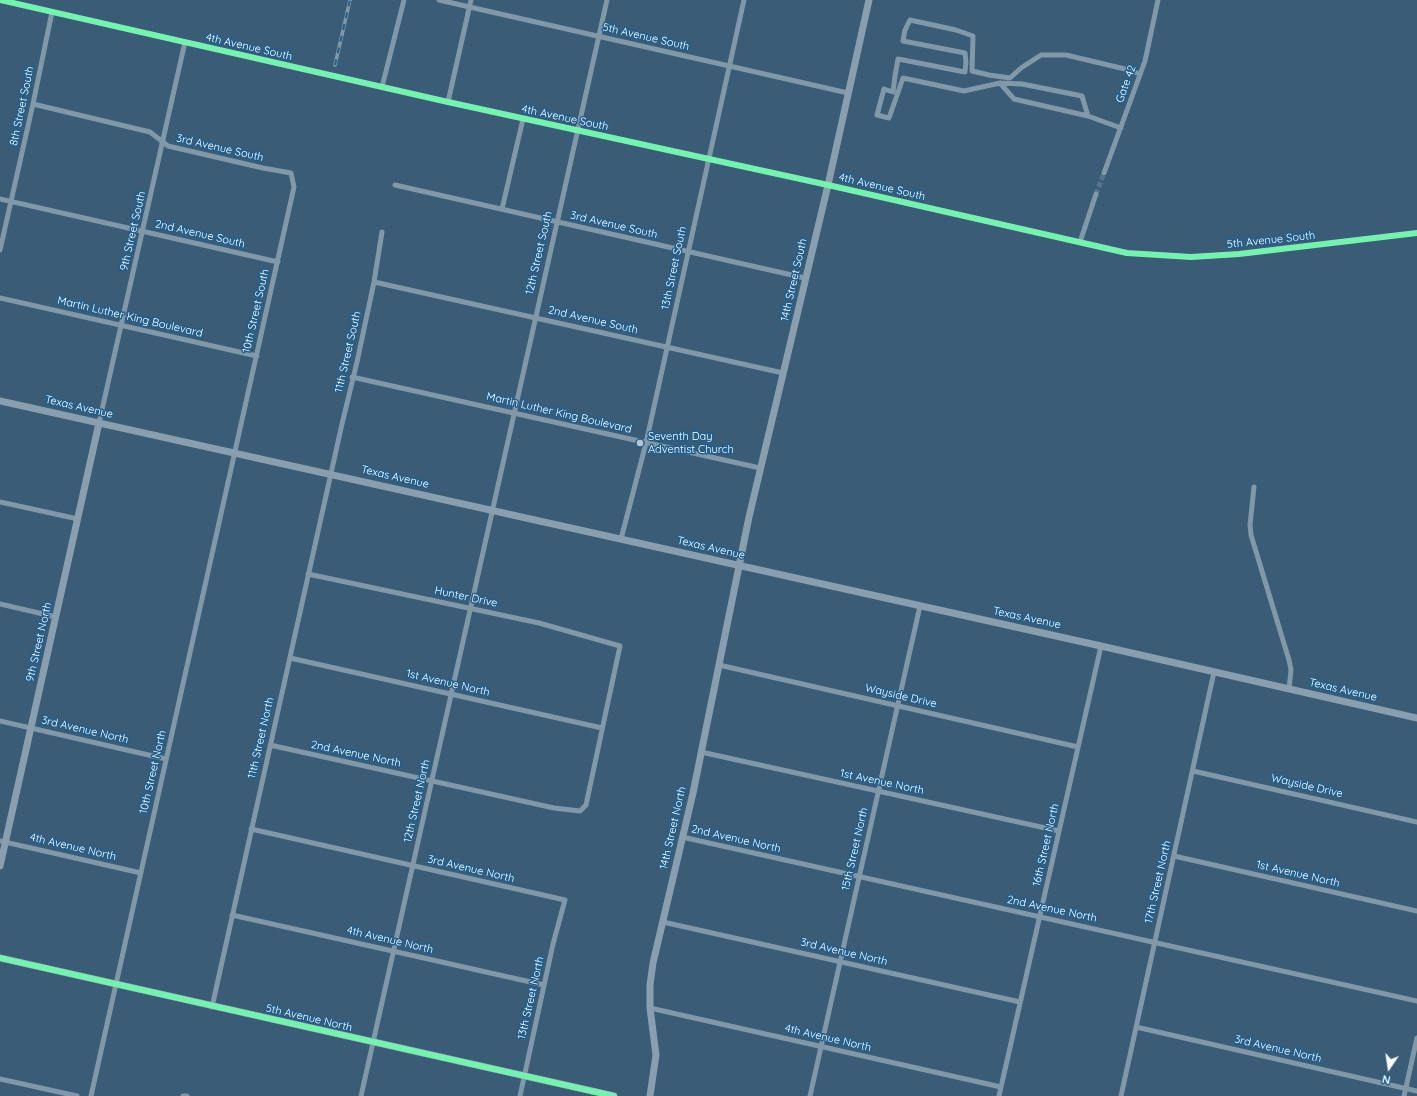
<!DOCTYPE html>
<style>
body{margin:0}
#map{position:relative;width:1417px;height:1096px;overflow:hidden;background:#3a5c76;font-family:Quicksand,sans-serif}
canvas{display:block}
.north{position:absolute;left:1369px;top:1048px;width:40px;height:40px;-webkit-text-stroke:3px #215f8e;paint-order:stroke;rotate:193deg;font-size:11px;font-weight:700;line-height:16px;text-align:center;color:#fff}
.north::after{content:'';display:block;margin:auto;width:14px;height:18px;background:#fff;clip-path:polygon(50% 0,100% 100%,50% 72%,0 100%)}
</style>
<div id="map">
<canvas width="1417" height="1096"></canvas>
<div class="north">N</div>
</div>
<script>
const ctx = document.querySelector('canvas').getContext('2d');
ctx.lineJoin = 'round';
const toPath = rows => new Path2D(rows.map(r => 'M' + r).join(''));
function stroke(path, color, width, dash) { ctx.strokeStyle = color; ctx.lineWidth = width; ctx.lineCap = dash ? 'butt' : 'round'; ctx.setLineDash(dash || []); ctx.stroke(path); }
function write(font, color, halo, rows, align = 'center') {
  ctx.font = font + ' Quicksand,sans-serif'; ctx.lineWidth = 3; ctx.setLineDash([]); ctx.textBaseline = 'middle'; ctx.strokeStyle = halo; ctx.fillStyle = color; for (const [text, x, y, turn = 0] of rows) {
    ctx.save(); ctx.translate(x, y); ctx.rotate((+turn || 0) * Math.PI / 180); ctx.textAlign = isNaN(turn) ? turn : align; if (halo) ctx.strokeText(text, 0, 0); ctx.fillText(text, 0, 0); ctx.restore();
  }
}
stroke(toPath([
 [1096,194,1104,173]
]), '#58748b', 5, [5, 2.5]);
stroke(toPath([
 [0,0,448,102,828,185,1127,253,1191,257,1239,254,1417,233],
 [439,0,848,93],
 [1000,83,1014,99,1088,116],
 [382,87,404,0],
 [448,102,471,0],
 [33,104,150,132,168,146,263,168,291,173,294,187,91,1096],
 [1121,128,1088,116,1082,96,1022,84,1000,83,964,91,903,78,889,118,877,115,884,89,893,92,895,76,898,59,965,72,966,62,965,53,903,41,905,30,910,20,956,30,973,36,972,71,989,75,1010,78,1021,68,1041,55,1066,55,1125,69,1140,74],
 [1104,173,1145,61,1158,0],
 [395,185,805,278],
 [0,199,278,262],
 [502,209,523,119],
 [1080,242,1096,194],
 [0,250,33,104,52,12],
 [374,282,783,373],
 [0,298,257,356],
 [352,377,760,468],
 [99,423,185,42],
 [1254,487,1250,525,1251,535,1289,660,1291,670,1289,689],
 [0,502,78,519],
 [621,539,646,443,744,0],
 [0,604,56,617],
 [290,658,602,728],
 [719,665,1078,747],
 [0,721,166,759],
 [270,745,554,808,580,811,586,805,620,646,539,623,308,574],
 [701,752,1059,831],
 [1193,771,1417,822],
 [251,829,565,900,553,944,520,1096],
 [682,837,1417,1001],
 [0,841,141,873],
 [1174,856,1417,911],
 [232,915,544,985],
 [663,922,1020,1002],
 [212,1007,342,424,357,362,374,282,382,232],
 [650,1008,1001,1087],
 [1136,1027,1417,1091],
 [0,1079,77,1096],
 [183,1096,187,1096],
 [361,1096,607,0],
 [810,1096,920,606],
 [999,1096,1101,646],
 [1121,1096,1214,672],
 [1404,1096,1417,1038]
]), '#8198a9', 5);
stroke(toPath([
 [0,401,1101,646,1417,718],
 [0,866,99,423],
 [0,958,614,1096],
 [650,1096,656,1055,650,1008,650,985,653,963,693,793,749,517,828,185,869,0]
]), '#899eae', 7);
const rail = toPath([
 [335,65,350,0]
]);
stroke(rail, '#8198a9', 3.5);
stroke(rail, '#215f8e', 2, [6]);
stroke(toPath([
 [0,0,448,102,828,185,1127,253,1191,257,1239,254,1417,233],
 [0,958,614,1096]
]), '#73f3ae', 6);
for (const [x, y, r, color] of [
 [640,443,4,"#bac6cf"]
]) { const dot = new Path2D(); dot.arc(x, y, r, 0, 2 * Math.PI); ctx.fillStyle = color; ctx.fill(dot); stroke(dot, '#215f8e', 1.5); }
write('11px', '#fff', '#215f8e', [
 ["5th Avenue South",646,37,13],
 ["4th Avenue South",249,47,13],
 ["Gate 42",1126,84,-70],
 ["8th Street South",22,106,-78],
 ["4th Avenue South",565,118,12],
 ["3rd Avenue South",220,148,13],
 ["4th Avenue South",882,187,13],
 ["3rd Avenue South",614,225,13],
 ["9th Street South",133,231,-77],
 ["2nd Avenue South",200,234,13],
 ["5th Avenue South",1271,240,-6],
 ["12th Street South",539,253,-77],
 ["13th Street South",674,268,-78],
 ["14th Street South",794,280,-77],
 ["10th Street South",256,311,-77],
 ["Martin Luther King Boulevard",130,317,13],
 ["2nd Avenue South",593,320,13],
 ["11th Street South",348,352,-77],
 ["Texas Avenue",79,407,13],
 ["Martin Luther King Boulevard",559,413,13],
 ["Texas Avenue",395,477,13],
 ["Texas Avenue",711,548,13],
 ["Hunter Drive",466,597,12],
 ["Texas Avenue",1027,618,12],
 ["9th Street North",39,642,-77],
 ["1st Avenue North",448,683,13],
 ["Texas Avenue",1343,690,13],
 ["Wayside Drive",901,696,13],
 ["3rd Avenue North",85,730,13],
 ["11th Street North",261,738,-77],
 ["2nd Avenue North",356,754,12],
 ["10th Street North",153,772,-77],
 ["1st Avenue North",882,782,12],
 ["Wayside Drive",1307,786,13],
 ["12th Street North",417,801,-77],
 ["14th Street North",673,828,-77],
 ["2nd Avenue North",736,839,13],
 ["16th Street North",1046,845,-77],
 ["4th Avenue North",73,847,13],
 ["15th Street North",855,849,-77],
 ["3rd Avenue North",471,869,13],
 ["1st Avenue North",1298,874,13],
 ["17th Street North",1158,882,-77],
 ["2nd Avenue North",1052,909,12],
 ["4th Avenue North",390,940,13],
 ["3rd Avenue North",844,952,13],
 ["13th Street North",531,998,-77],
 ["5th Avenue North",309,1018,13],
 ["4th Avenue North",828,1038,13],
 ["3rd Avenue North",1278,1049,13]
]);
write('11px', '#fff', '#215f8e', [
 ["Seventh Day",648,437],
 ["Adventist Church",648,450]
], 'left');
</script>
